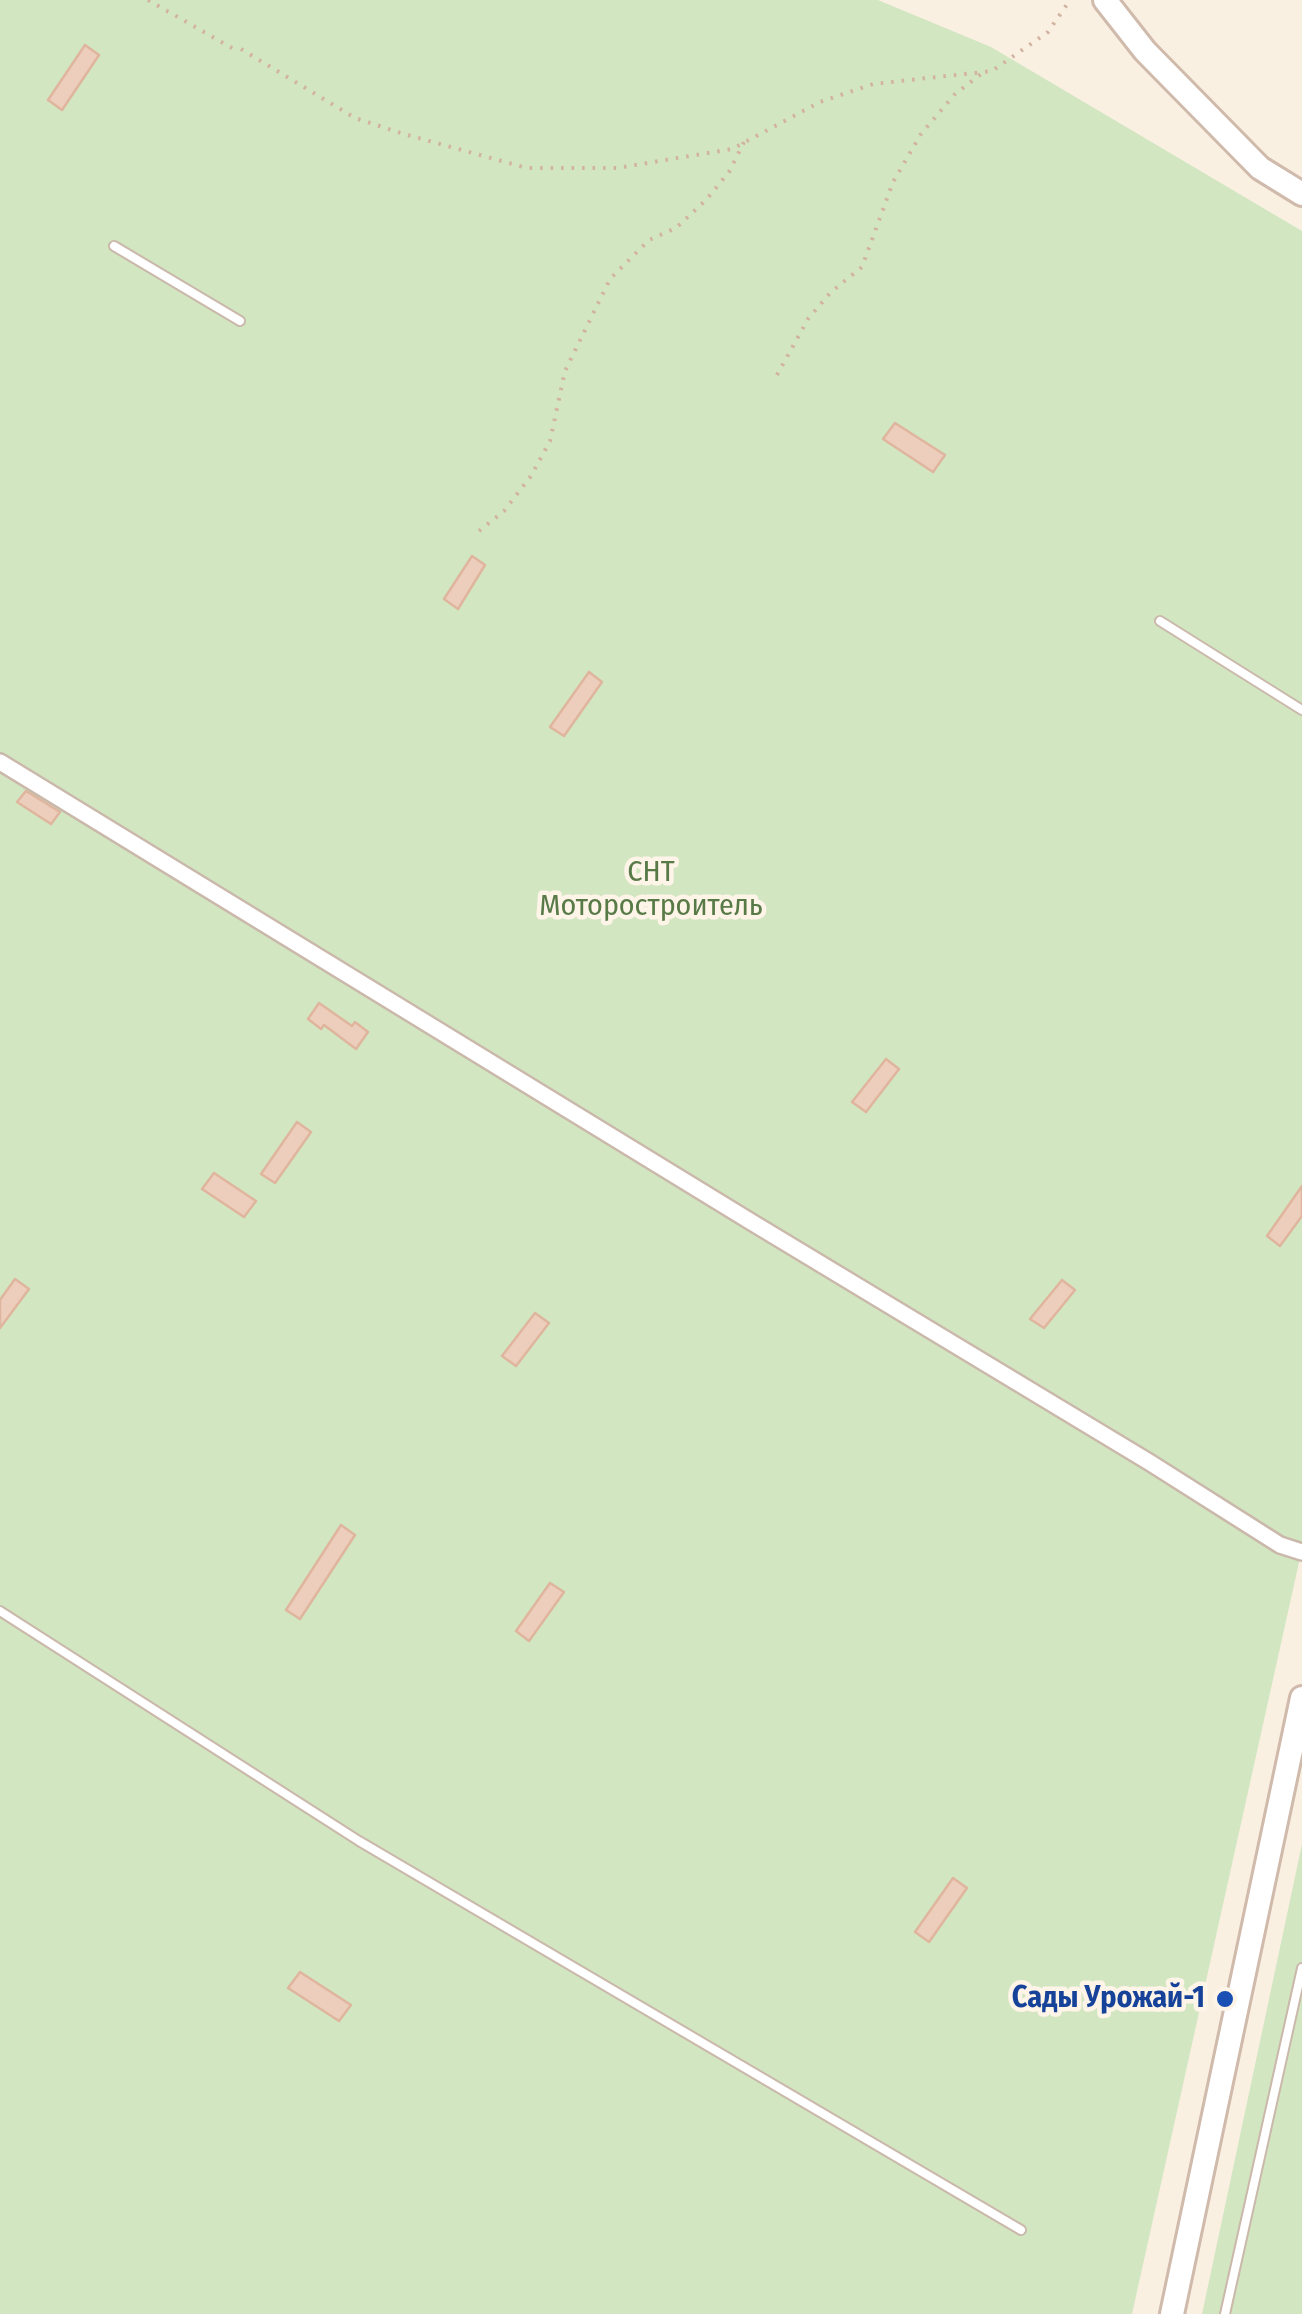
<!DOCTYPE html>
<meta charset="utf-8">
<style>
body{margin:0}
canvas{display:block;background:#faf0e2}
</style>
<canvas width="1302" height="2314"></canvas>
<script>
const ctx = document.querySelector('canvas').getContext('2d');
ctx.lineJoin = 'round';
function fill(path, color) { ctx.fillStyle = color; ctx.fill(path, 'evenodd'); }
const toPath = rows => new Path2D(rows.map(r => 'M' + r).join(''));
function stroke(path, color, width, dash) { ctx.strokeStyle = color; ctx.lineWidth = width; ctx.lineCap = dash ? 'butt' : 'round'; ctx.setLineDash(dash || []); ctx.stroke(path); }
function write(font, color, halo, rows, align = 'center') {
  ctx.font = font + ' "Fira Sans Condensed",sans-serif'; ctx.lineWidth = 9; ctx.setLineDash([]); ctx.textBaseline = 'middle'; ctx.strokeStyle = halo; ctx.fillStyle = color; for (const [text, x, y, turn = 0] of rows) {
    ctx.save(); ctx.translate(x, y); ctx.rotate((+turn || 0) * Math.PI / 180); ctx.textAlign = isNaN(turn) ? turn : align; if (halo) ctx.strokeText(text, 0, 0); ctx.fillText(text, 0, 0); ctx.restore();
  }
}
fill(toPath([
 [0,0,878,0,991,47,1302,231,1302,1549,1132,2314,0,2314],
 [1302,1844,1302,2314,1202,2314]
]), '#d2e6c2');
const building = toPath([
 [85,45,99,55,62,110,48,100,85,45],
 [895,423,945,455,933,472,883,439,895,423],
 [472,556,485,565,458,609,444,599,472,556],
 [589,672,602,682,564,736,550,727,589,672],
 [26,791,60,812,51,824,17,802,26,791],
 [319,1003,352,1026,355,1022,368,1032,356,1049,324,1025,321,1029,308,1019,319,1003],
 [886,1059,899,1069,866,1112,852,1102,886,1059],
 [297,1122,311,1132,275,1183,261,1174,297,1122],
 [214,1173,256,1201,244,1217,202,1189,214,1173],
 [1302,1186,1302,1216,1280,1246,1267,1236,1302,1186],
 [15,1279,29,1289,0,1328,0,1300,15,1279],
 [1062,1280,1075,1290,1044,1328,1030,1319,1062,1280],
 [535,1313,549,1323,516,1366,502,1356,535,1313],
 [341,1525,355,1535,300,1619,286,1610,341,1525],
 [550,1583,564,1592,529,1641,516,1631,550,1583],
 [953,1878,967,1888,929,1942,915,1932,953,1878],
 [300,1972,351,2005,339,2021,288,1988,300,1972]
]);
fill(building, '#edcebc');
stroke(building, '#dfb59e', 2.5);
const lane = toPath([
 [114,246,240,321],
 [1160,621,1302,710],
 [0,1611,359,1841,1021,2230],
 [1225,2314,1302,1968]
]);
const street = toPath([
 [0,762,753,1223,1149,1462,1280,1545,1302,1552]
]);
const secondary = toPath([
 [1105,0,1145,51,1260,168,1302,194],
 [1172,2314,1302,1698]
]);
stroke(lane, '#cab8aa', 12);
stroke(street, '#cab8aa', 20);
stroke(secondary, '#cfbaab', 28);
stroke(toPath([
 [148,0,239,52],
 [241,49,355,118,404,134,527,168,617,168,732,149,820,102,873,84,992,71,1048,32,1070,0],
 [777,375,808,319,831,292,862,267,893,182,921,134,954,95,981,74],
 [479,531,504,511,531,476,550,441,565,371,610,279,649,240,676,228,706,200,729,172,744,142]
]), '#d2b2a0', 4, [2.5, 8]);
stroke(lane, '#fff', 8);
stroke(street, '#fff', 15);
stroke(secondary, '#fff', 22);
for (const [x, y, r, color] of [
 [1225,1999,10,"#1a4fb4"]
]) { const dot = new Path2D(); dot.arc(x, y, r, 0, 2 * Math.PI); ctx.fillStyle = color; ctx.fill(dot); stroke(dot, '#fef4e8', 4); }
write('30px', '#577a47', '#fef4e8', [
 ["СНТ",651,873],
 ["Моторостроитель",651,907]
]);
write('bold 30px', '#164399', '#fef4e8', [
 ["Сады Урожай-1",1205,1999]
], 'right');
</script>
